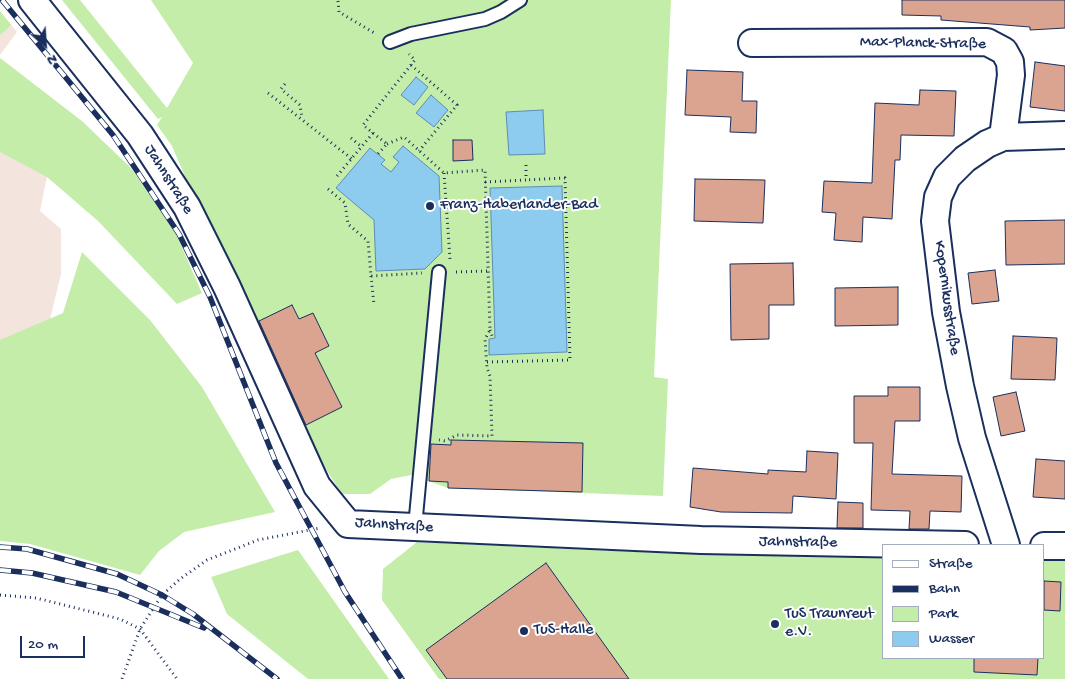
<!DOCTYPE html>
<meta charset="utf-8">
<style>
body{margin:0}
#map{position:relative;width:1065px;height:679px;overflow:hidden;background:#fff;font-family:"Gochi Hand",sans-serif}
canvas{display:block}
.legend{position:absolute;left:882px;top:544px;width:162px;height:115px;box-sizing:border-box;background:#fff;border:1px solid #a4acbf;margin:0;padding:6px 9px;list-style:none;font-size:15px;color:#1b2f5e}
.legend li{display:flex;align-items:center;gap:10px;height:25px}
.legend b{width:25px;border:1px solid #a4acbf}
.north{position:absolute;left:20px;top:20px;width:50px;height:50px;-webkit-text-stroke:4px #fff;paint-order:stroke;rotate:154deg;font-size:14px;font-weight:700;line-height:20px;text-align:center;color:#1b2f5e}
.north::after{content:'';display:block;margin:auto;width:18px;height:22px;background:#1b2f5e;clip-path:polygon(50% 0,100% 100%,50% 72%,0 100%)}
.scale{position:absolute;left:20px;top:636px;width:65px;height:22px;box-sizing:border-box;border:2px solid #1b2f5e;border-top:0;padding-left:6px;font-size:15px;line-height:18px;white-space:nowrap;color:#1b2f5e;-webkit-text-stroke:4px #fff;paint-order:stroke}
</style>
<div id="map">
<canvas width="1065" height="679"></canvas>
<ul class="legend">
<li><b style="height:6px;background:#fff"></b>Straße</li>
<li><b style="height:6px;background:#1b2f5e"></b>Bahn</li>
<li><b style="height:14px;background:#c3eda9"></b>Park</li>
<li><b style="height:14px;background:#8dccee"></b>Wasser</li>
</ul>
<div class="north">N</div>
<div class="scale">20 m</div>
</div>
<script>
const ctx = document.querySelector('canvas').getContext('2d');
ctx.lineJoin = 'round';
function fill(path, color) { ctx.fillStyle = color; ctx.fill(path, 'evenodd'); }
const toPath = rows => new Path2D(rows.map(r => 'M' + r).join(''));
function stroke(path, color, width, dash) { ctx.strokeStyle = color; ctx.lineWidth = width; ctx.lineCap = dash ? 'butt' : 'round'; ctx.setLineDash(dash || []); ctx.stroke(path); }
function write(font, color, halo, rows, align = 'center') {
  ctx.font = font + ' "Gochi Hand",sans-serif'; ctx.lineWidth = 4; ctx.setLineDash([]); ctx.textBaseline = 'middle'; ctx.strokeStyle = halo; ctx.fillStyle = color; for (const [text, x, y, turn = 0] of rows) {
    ctx.save(); ctx.translate(x, y); ctx.rotate((+turn || 0) * Math.PI / 180); ctx.textAlign = isNaN(turn) ? turn : align; if (halo) ctx.strokeText(text, 0, 0); ctx.fillText(text, 0, 0); ctx.restore();
  }
}
fill(toPath([
 [0,11,17,32,0,55],
 [0,58,83,122,47,177,45,186,40,211,61,229,61,274,33,389,0,492]
]), '#f4e4de');
fill(toPath([
 [62,0,80,0,167,108,193,63,151,0,671,0,654,377,668,379,663,496,448,488,411,475,391,479,370,494,342,494,318,457,223,265,172,146,157,125,162,117,158,119],
 [0,11,11,25,0,35],
 [0,58,83,122,131,168,176,234,202,293,177,304,98,221,47,177,0,152],
 [82,252,150,320,202,387,275,512,184,532,159,551,140,575,30,544,0,541,0,340,63,313],
 [417,542,683,554,884,557,884,658,1044,658,1044,560,1065,560,1065,679,439,679,382,600,383,569],
 [298,550,389,679,308,679,227,614,211,577]
]), '#c3eda9');
const water = toPath([
 [416,77,428,87,414,105,401,95,416,77],
 [431,95,448,110,434,127,416,113,431,95],
 [543,110,545,154,509,155,506,112,543,110],
 [403,146,439,176,442,252,425,269,376,271,374,220,336,188,370,148,385,160,381,164,391,172,399,162,393,157,403,146],
 [562,186,567,352,489,355,489,339,495,338,490,188,562,186]
]);
fill(water, '#8dccee');
stroke(water, '#5f8db4', 1);
const building = toPath([
 [902,0,1065,0,1065,28,1030,30,1030,27,941,20,941,16,902,15,902,0],
 [1035,62,1065,66,1065,111,1030,107,1035,62],
 [687,70,743,72,742,101,757,101,756,133,730,132,731,117,685,115,687,70],
 [920,90,956,91,954,136,901,135,900,160,895,160,892,219,863,217,862,242,834,240,836,213,822,212,824,181,872,183,875,103,919,105,920,90],
 [453,140,472,140,473,160,453,161,453,140],
 [695,179,765,180,763,223,694,221,695,179],
 [1065,220,1065,264,1006,265,1005,221,1065,220],
 [793,263,794,305,769,305,769,339,731,340,730,264,793,263],
 [995,270,999,301,972,304,968,273,995,270],
 [898,287,898,325,835,326,835,288,898,287],
 [292,305,299,319,313,313,329,346,315,353,342,407,306,425,259,321,292,305],
 [1013,336,1057,338,1055,380,1011,379,1013,336],
 [888,387,920,387,920,421,895,421,892,474,962,476,961,512,930,511,929,529,909,529,910,511,871,510,873,443,854,443,854,396,888,396,888,387],
 [1016,392,1025,431,1001,436,993,397,1016,392],
 [451,440,583,443,582,492,448,488,448,482,429,481,431,444,451,445,451,440],
 [807,451,838,453,836,499,793,496,792,513,721,512,690,507,693,468,768,474,768,470,806,472,807,451],
 [1036,459,1065,461,1065,499,1033,497,1036,459],
 [838,502,863,503,863,528,837,528,838,502],
 [546,563,629,679,447,679,426,650,546,563],
 [1044,581,1061,582,1060,611,1044,610,1044,581],
 [974,658,1038,658,1037,675,974,672,974,658]
]);
fill(building, '#daa490');
stroke(building, '#1b2f5e', 1);
const lane = toPath([
 [390,42,411,34,485,19,501,12,520,0],
 [415,527,439,272]
]);
const street = toPath([
 [32,0,140,135,187,207,227,287,312,475,317,486,348,524,701,540,965,545],
 [752,43,987,42,1004,51,1010,62,1011,75,1003,137],
 [1006,545,972,438,960,386,946,312,935,221,938,197,947,177,965,159,987,144,1003,137,1065,135],
 [1044,546,1065,546]
]);
stroke(lane, '#1b2f5e', 16);
stroke(street, '#1b2f5e', 30);
stroke(toPath([
 [338,1,339,12,376,34],
 [411,65,457,105,419,151],
 [285,84,281,89,300,105,302,118],
 [268,93,352,159],
 [373,133,387,144,377,155],
 [351,138,362,147],
 [387,144,404,137,444,173,485,170,490,330,485,339,487,368,490,376,492,436,457,435,445,441,439,440],
 [444,173,450,259],
 [337,176,373,133,363,125,415,60,409,54],
 [485,182,526,180,526,161],
 [328,189,345,203,348,224,368,241,371,276,422,273],
 [456,272,488,271],
 [371,276,374,305],
 [490,330,493,338],
 [487,362,570,360,565,178,526,180],
 [0,595,36,598,120,619,140,629,177,679],
 [122,679,140,629,162,595,180,579,207,560,258,540,320,528]
]), '#1b2f5e', 3, [1, 4]);
stroke(lane, '#fff', 12);
stroke(street, '#fff', 26);
const rail = toPath([
 [2,0,113,135,179,234,210,297,276,463,345,592,402,679],
 [0,547,27,549,117,574,162,595,193,614,277,679],
 [0,570,32,573,116,592,204,628]
]);
stroke(rail, '#1b2f5e', 5.5);
stroke(rail, '#fff', 4, [11]);
for (const [x, y, r, color] of [
 [430,206,5,"#1b2f5e"],
 [775,624,5,"#1b2f5e"],
 [524,631,5,"#1b2f5e"]
]) { const dot = new Path2D(); dot.arc(x, y, r, 0, 2 * Math.PI); ctx.fillStyle = color; ctx.fill(dot); stroke(dot, '#fff', 2); }
write('16px', '#1b2f5e', '#fff', [
 ["Max-Planck-Straße",923,44,1],
 ["Jahnstraße",168,180,58],
 ["Kopernikusstraße",946,298,82],
 ["Jahnstraße",394,526,4],
 ["Jahnstraße",798,543,1]
]);
write('16px', '#1b2f5e', '#fff', [
 ["Franz-Haberlander-Bad",440,206],
 ["TuS Traunreut",785,615],
 ["e.V.",785,633],
 ["TuS-Halle",534,631]
], 'left');
</script>
